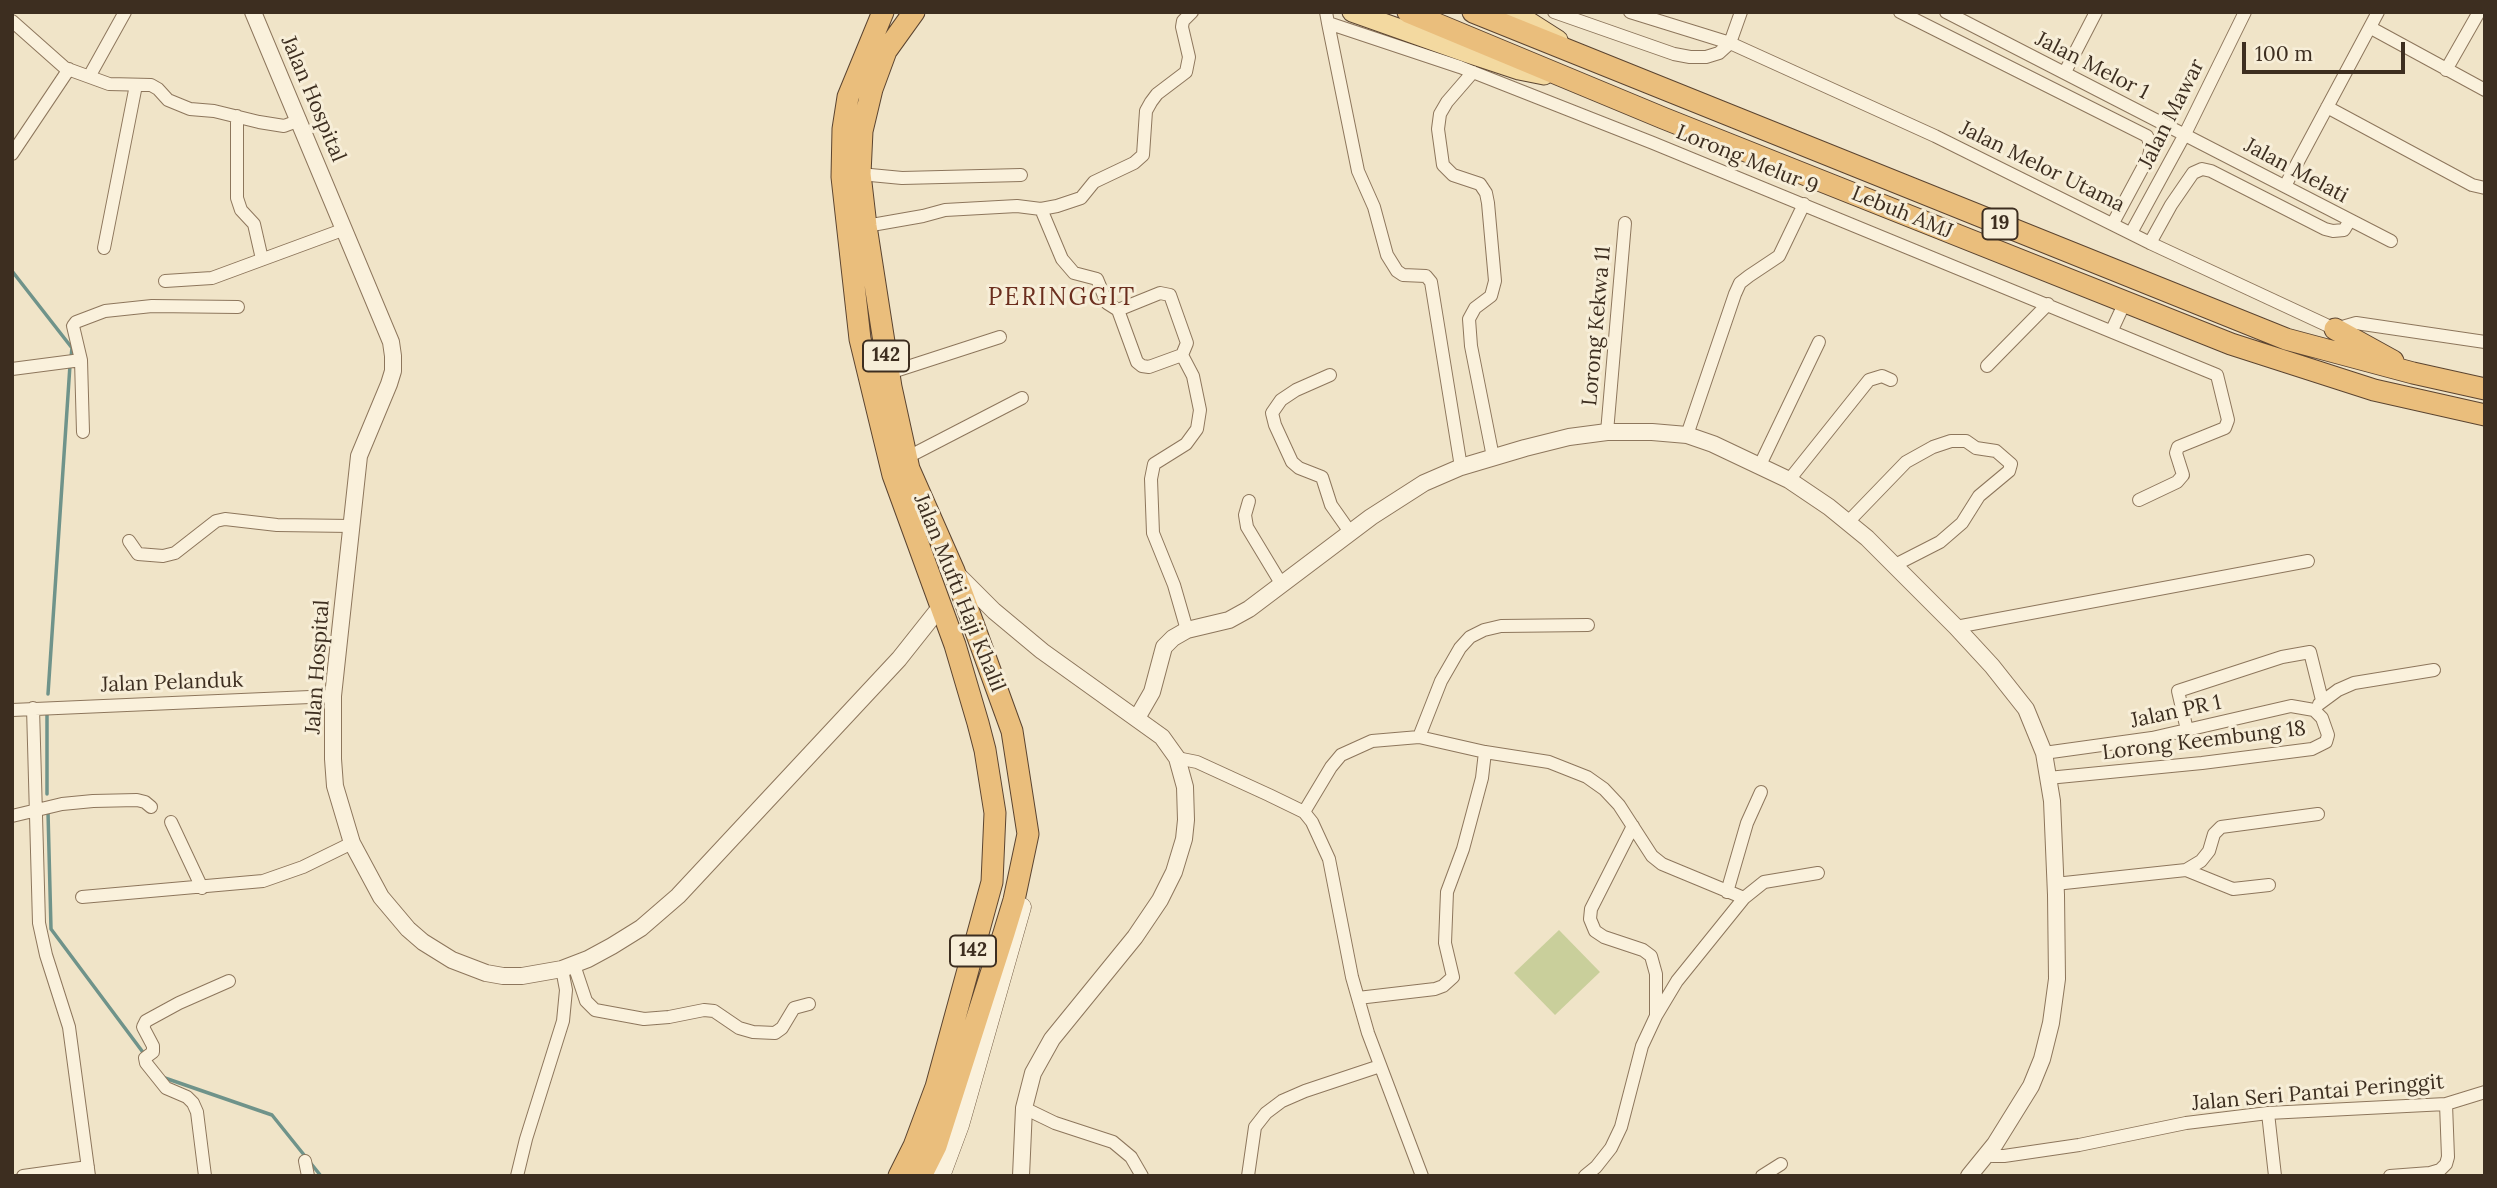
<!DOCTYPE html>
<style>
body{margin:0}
#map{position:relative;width:2497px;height:1188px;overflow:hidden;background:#f0e4c8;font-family:Lora,serif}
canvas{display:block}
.frame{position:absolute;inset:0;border:14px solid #3d2e20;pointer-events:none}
.scale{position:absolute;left:2242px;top:42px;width:163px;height:32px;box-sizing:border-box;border:4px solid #3d2e20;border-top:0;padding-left:9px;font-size:21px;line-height:24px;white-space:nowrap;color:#3d2e20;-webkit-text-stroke:5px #f7eed8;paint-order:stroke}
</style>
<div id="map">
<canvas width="2497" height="1188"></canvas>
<div class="frame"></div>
<div class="scale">100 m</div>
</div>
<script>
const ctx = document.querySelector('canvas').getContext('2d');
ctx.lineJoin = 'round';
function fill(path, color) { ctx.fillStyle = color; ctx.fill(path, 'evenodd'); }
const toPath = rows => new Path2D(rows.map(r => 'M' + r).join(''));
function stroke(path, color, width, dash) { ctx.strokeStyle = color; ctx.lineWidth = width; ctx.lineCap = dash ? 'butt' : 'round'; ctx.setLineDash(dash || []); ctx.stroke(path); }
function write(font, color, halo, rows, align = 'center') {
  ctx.font = font + ' Lora,serif'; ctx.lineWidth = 6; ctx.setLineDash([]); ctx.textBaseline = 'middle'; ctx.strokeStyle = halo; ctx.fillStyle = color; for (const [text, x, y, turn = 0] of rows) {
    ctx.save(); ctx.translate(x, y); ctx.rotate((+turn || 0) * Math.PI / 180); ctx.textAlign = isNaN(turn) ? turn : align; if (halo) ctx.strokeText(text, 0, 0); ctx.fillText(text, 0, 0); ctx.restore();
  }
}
fill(toPath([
 [1559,930,1600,972,1555,1015,1514,973]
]), '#c9cf9b');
stroke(toPath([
 [12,271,72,348,71,358],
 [48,694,70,365],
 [47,794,47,713],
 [48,812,51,929,145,1055],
 [162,1077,272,1115,321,1176]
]), '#6f938a', 3.5);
const minor = toPath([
 [1326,12,1328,23,1460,67,1653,143,2217,375,2228,420,2225,428,2178,447,2176,453,2183,475,2177,482,2139,500],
 [1554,12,1674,54,1690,57,1706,57,1719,53,1730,43,1741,12],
 [1630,12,1730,43,1935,136,2150,243,2335,329,2356,323,2485,342],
 [1900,12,2147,136,2151,146,2149,156,2113,223],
 [1946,12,2391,241],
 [12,21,65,68,109,84,151,85,158,89,168,100,190,109,214,111,259,122,284,126,300,120],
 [1328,23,1358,171,1374,207,1387,255,1397,271,1403,275,1426,276,1431,282,1461,467],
 [2371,28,2485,90],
 [2446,70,2479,12],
 [1473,72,1447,102,1440,114,1438,129,1443,165,1453,175,1480,184,1486,193,1488,203,1495,281,1491,296,1475,308,1469,319,1471,346,1493,457],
 [2065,72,2096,12],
 [90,75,125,12],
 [2327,107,2472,185,2485,188],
 [237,116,237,198,241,210,254,224,262,259],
 [12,154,69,69],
 [860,174,902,178,1021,175],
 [2285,186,2378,12],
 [1041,209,1062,259,1074,273,1097,279,1107,303,1118,310,1137,362,1142,366,1149,367,1182,355,1193,376,1200,410,1197,429,1186,444,1154,464,1151,479,1153,533,1174,585,1187,630],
 [866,226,923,216,945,210,1017,206,1041,209,1057,206,1081,198,1094,182,1134,163,1143,155,1146,111,1151,102,1157,94,1186,72,1189,57,1182,27,1183,21,1192,12],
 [2131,233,2185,134,2245,12],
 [2150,243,2171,205,2193,173,2202,169,2211,171,2325,229,2333,231,2344,230,2350,220],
 [104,248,136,85],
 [165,281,212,278,345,229],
 [1118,310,1160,293,1170,295,1187,343,1182,355],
 [2112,330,2125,302],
 [81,360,83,432],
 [1987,366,2048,304],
 [12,369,81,360,73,326,76,322,105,311,152,306,238,307],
 [889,373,1000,337],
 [1330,375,1296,390,1281,400,1272,413,1275,425,1292,462,1299,468,1322,477,1331,505,1350,532],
 [1607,432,1625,223],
 [1687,435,1735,294,1740,283,1749,276,1779,256,1804,204],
 [906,458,1022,398],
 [1760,465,1819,342],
 [1789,480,1869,380,1882,376,1891,380],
 [1249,501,1245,515,1247,527,1282,585],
 [1848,522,1906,462,1933,447,1951,441,1966,441,1976,448,1996,451,2011,464,2009,471,1979,496,1962,523,1940,542,1895,565],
 [129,541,138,554,163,556,175,553,216,521,225,519,277,525,351,526],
 [1956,627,2308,561],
 [2319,704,2338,690,2354,683,2434,670],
 [33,708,39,923,46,955,69,1027,89,1176],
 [12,710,333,696],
 [2187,730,2178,691,2282,657,2310,652,2322,700],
 [1419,737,1441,681,1460,648,1470,637,1484,630,1501,626,1588,625],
 [2044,753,2152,738,2291,706,2314,710,2322,718,2328,735,2326,742,2312,749,2202,763,2048,778],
 [1177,758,1197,762,1269,795,1304,812,1312,822,1329,859,1352,977,1368,1033,1422,1176],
 [1304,812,1331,767,1341,755,1372,741,1419,737,1485,752,1549,762,1587,777,1604,789,1619,805,1652,856,1662,864,1744,898],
 [12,816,62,804,93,801,137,800,145,802,151,807],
 [171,822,202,888],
 [1633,826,1591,909,1590,919,1595,931,1604,937,1643,950,1651,956,1656,974,1656,1016],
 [2186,870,2233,889,2269,885],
 [2055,884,2186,870,2201,861,2209,851,2214,834,2221,827,2318,814],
 [1727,892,1747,823,1761,792],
 [82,897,263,881,303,867,352,843],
 [574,965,586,1001,595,1010,644,1019,669,1017,704,1010,714,1011,739,1028,753,1032,775,1033,782,1028,794,1008,809,1004],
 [1358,998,1435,989,1443,986,1453,977,1445,943,1447,892,1463,849,1482,778,1485,752],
 [1024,1108,1055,1123,1113,1142,1131,1157,1142,1176],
 [2268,1113,2275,1176],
 [1988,1153,1993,1156,2004,1156,2079,1145,2186,1123,2268,1113,2446,1104,2485,1092],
 [305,1161,308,1176],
 [23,1176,88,1167],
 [205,1176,197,1112,193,1103,187,1097,166,1088,146,1063,145,1058,153,1052,153,1046,143,1027,146,1021,179,1003,229,981],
 [517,1176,526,1139,563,1021,566,990,562,969],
 [1248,1176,1255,1127,1266,1113,1282,1101,1305,1091,1380,1066],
 [1585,1176,1596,1167,1611,1148,1621,1127,1642,1046,1656,1016,1677,981,1744,898,1764,882,1818,873],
 [1762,1176,1781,1164],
 [2390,1176,2430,1173,2440,1170,2446,1164,2448,1157,2446,1104]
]);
const tertiary = toPath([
 [253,12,391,342,393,356,393,371,389,384,359,456,333,696,333,759,335,786,352,843,381,897,408,929,423,942,452,960,486,973,503,976,522,976,562,969,588,959,612,946,641,928,678,896,899,659,941,606],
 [956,573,994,611,1042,651,1162,737,1177,758,1185,787,1186,820,1184,839,1174,872,1160,900,1135,937,1052,1039,1033,1073,1024,1108,1021,1176],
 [1137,718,1152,692,1164,647,1173,638,1187,630,1229,620,1249,609,1371,517,1424,483,1461,467,1525,448,1569,437,1607,432,1652,432,1687,435,1713,444,1789,480,1829,507,1867,538,1956,627,1992,666,2026,709,2044,753,2052,801,2056,895,2057,979,2051,1023,2042,1059,2031,1086,1995,1144,1969,1176]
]);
const secondary = toPath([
 [941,1176,960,1125,1022,907]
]);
const primary = toPath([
 [1352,12,1468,53,1519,70,1544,75],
 [1514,12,1558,40]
]);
const trunk = toPath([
 [883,12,848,97,843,129,842,177,860,339,893,475,955,645,978,723,985,750,995,813,992,882,936,1087,914,1146,899,1176],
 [914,12,886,51,872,89,862,131,860,174,866,226,891,387,909,469,954,571,1012,731,1028,834,1014,900,1004,933,936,1146,921,1176],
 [1408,12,1663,118,2231,344,2374,390,2485,415],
 [1473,12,2286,339,2413,373,2485,389],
 [2335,329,2393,361]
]);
stroke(minor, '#8d765c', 14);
stroke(tertiary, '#8d765c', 18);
stroke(secondary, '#6f573f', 19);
stroke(primary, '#5b4430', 21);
stroke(trunk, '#5b4430', 23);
stroke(minor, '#faf1dc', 12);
stroke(tertiary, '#faf1dc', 16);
stroke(secondary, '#faf1dc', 18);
stroke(primary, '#f3d9a0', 19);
stroke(trunk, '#eabe7c', 21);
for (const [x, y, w] of [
 [2000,224,35],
 [886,356,46],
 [973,951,46]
]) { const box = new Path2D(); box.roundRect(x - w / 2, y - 15.5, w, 31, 5); ctx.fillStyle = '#f7eed8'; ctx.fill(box); stroke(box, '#3d2e20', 2); }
write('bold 19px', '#3d2e20', null, [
 ["19",2000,224],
 ["142",886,356],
 ["142",973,951]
]);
write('21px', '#3d2e20', '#f7eed8', [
 ["Jalan Melor 1",2092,66,27],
 ["Jalan Hospital",313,99,67],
 ["Jalan Mawar",2172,114,-63],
 ["Lorong Melur 9",1747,160,22],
 ["Jalan Melor Utama",2042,167,26],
 ["Jalan Melati",2296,171,28],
 ["Lebuh AMJ",1902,213,22],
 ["Lorong Kekwa 11",1597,326,-85],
 ["Jalan Mufti Haji Khalil",959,593,68],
 ["Jalan Hospital",318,667,-86],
 ["Jalan Pelanduk",172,683,-2],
 ["Jalan PR 1",2176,712,-12],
 ["Lorong Keembung 18",2204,741,-7],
 ["Jalan Seri Pantai Peringgit",2318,1093,-5]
]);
ctx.letterSpacing = '2px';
write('24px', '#6b2e1e', '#f7eed8', [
 ["PERINGGIT",1062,298]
]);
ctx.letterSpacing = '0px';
</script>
